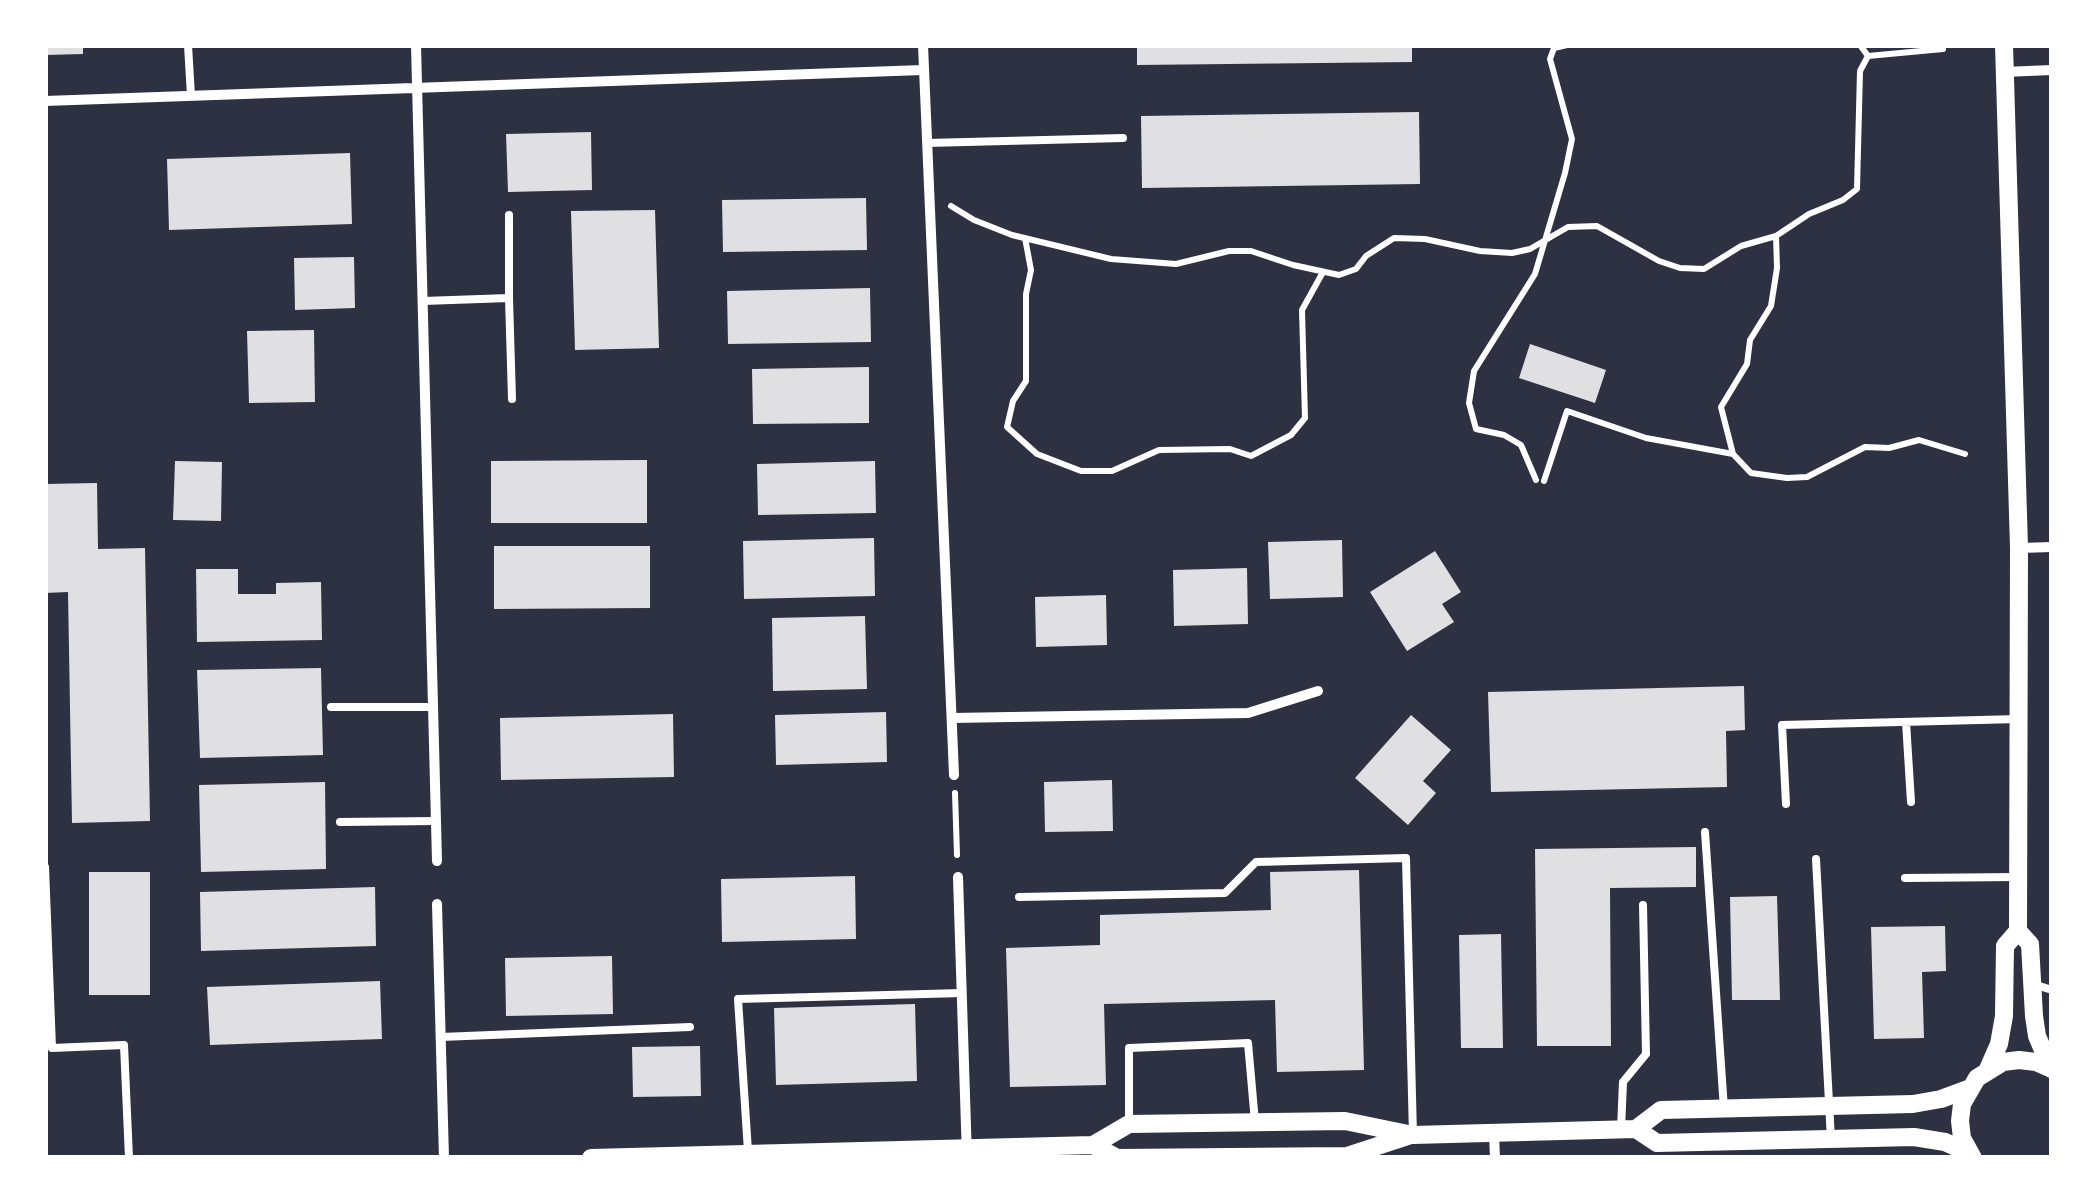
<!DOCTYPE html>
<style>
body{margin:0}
#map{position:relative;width:2097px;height:1203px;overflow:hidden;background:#2d3142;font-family:Manrope,sans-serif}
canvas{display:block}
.frame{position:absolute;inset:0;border:48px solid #fff;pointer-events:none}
</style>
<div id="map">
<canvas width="2097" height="1203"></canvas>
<div class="frame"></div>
</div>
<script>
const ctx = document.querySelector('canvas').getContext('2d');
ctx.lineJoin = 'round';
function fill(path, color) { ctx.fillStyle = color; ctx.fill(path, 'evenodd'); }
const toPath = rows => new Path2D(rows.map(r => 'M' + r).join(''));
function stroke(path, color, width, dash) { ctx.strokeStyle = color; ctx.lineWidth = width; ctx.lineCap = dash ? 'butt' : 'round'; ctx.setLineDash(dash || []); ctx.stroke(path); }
fill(toPath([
 [45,45,83,45,83,54,45,55],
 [1137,45,1412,45,1412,62,1137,65],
 [1419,112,1420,184,1142,188,1141,116],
 [591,132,592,190,508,192,506,134],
 [350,153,352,224,169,230,167,159],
 [866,198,867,250,723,252,722,200],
 [655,210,659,348,575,350,571,211],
 [354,257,355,308,295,310,294,258],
 [870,288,871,342,728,344,727,291],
 [314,330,315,402,249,403,247,331],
 [1530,344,1606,370,1595,403,1519,378],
 [869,367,869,423,753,424,752,369],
 [647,460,647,523,491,523,491,461],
 [175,461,222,462,221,521,173,520],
 [875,461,876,513,758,515,757,464],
 [97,483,98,549,145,548,150,821,72,823,68,592,45,593,45,484],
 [874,538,875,596,744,599,743,541],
 [1342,540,1343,597,1270,599,1268,542],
 [494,546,650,546,650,608,494,609],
 [1435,551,1461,592,1442,604,1454,622,1407,651,1370,592],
 [1247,568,1248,624,1174,626,1173,570],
 [196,569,238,569,238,594,276,594,276,583,321,582,322,640,197,642],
 [1106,595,1107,645,1036,647,1035,597],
 [865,616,867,689,773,691,772,618],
 [321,668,323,755,200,758,197,670],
 [1744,686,1745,730,1726,731,1727,787,1491,792,1488,692],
 [886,712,887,762,776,765,775,715],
 [673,714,674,777,501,780,500,718],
 [1411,715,1451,750,1423,781,1436,793,1408,825,1355,778],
 [1112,780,1113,831,1045,832,1044,782],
 [325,782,326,869,201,872,199,785],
 [1696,847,1696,887,1610,888,1611,1046,1537,1046,1535,849],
 [1359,870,1364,1070,1277,1072,1275,1000,1104,1004,1106,1085,1010,1087,1006,948,1100,945,1100,915,1271,910,1270,872],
 [89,872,150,872,150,995,89,995],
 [855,876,856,939,722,942,721,879],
 [375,887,376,946,201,951,200,892],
 [1777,896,1780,1000,1732,1000,1730,897],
 [1945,926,1946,971,1922,972,1924,1038,1874,1039,1871,927],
 [1501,934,1503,1048,1461,1048,1459,935],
 [612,956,613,1014,506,1016,505,958],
 [380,981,382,1039,210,1045,207,987],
 [915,1004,917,1081,776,1085,774,1008],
 [700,1046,701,1096,633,1097,632,1047]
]), '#e0e0e3');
stroke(toPath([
 [1868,56,1943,49],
 [951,206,974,220,1012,235,1111,259,1176,264,1229,251,1251,251,1293,265,1339,275,1356,269,1366,256,1394,238,1425,239,1480,251,1512,253,1530,249,1568,227,1597,226,1659,261,1680,268,1704,269,1741,246,1776,236],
 [1025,238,1031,270,1026,294,1026,381,1013,401,1007,427,1037,454,1081,471,1112,471,1159,450,1230,449,1251,456,1291,435,1305,418,1302,310,1323,272],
 [1733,454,1751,473,1787,478,1807,477,1865,447,1889,448,1919,440,1965,454],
 [1536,480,1521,445,1504,435,1476,429,1469,403,1474,371,1535,274,1565,173,1572,139,1550,59,1554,48,1567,45],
 [1544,481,1567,411,1646,438,1733,454,1721,407,1747,364,1750,340,1771,306,1777,268,1776,236,1809,214,1843,200,1857,189,1860,71,1868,56,1860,45],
 [955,793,957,855]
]), '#fff', 6);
stroke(toPath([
 [188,45,191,96],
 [927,143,1123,138],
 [509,298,512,399],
 [423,301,509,298,509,215],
 [331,707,433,707],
 [1906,722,1911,802],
 [1786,804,1782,725,2019,719],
 [340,822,436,821],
 [1705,832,1724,1109],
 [1816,859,1831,1140],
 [45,867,52,1048,124,1045,129,1158],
 [1905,878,2018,877],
 [1019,897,1225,893,1256,862,1406,858,1413,1135],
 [2033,984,2052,990],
 [441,1037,690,1027],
 [1129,1124,1129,1048,1248,1043,1255,1122],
 [1621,1129,1623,1082,1646,1054,1643,905],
 [748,1151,738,999,962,993]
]), '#fff', 8);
stroke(toPath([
 [416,45,437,861],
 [923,45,954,775],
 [2004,72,2052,70],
 [45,101,923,70],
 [2019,548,2052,547],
 [952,718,1248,713,1318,691],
 [958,877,967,1158],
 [437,904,444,1158],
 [1494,1134,1495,1158]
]), '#fff', 10);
stroke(toPath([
 [2018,931,2030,944,2034,1016,2037,1036,2051,1069],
 [1988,1069,1999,1044,2004,1016,2005,946,2018,931,2019,548,2004,45],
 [1636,1129,1657,1143,1914,1137,1945,1142,1969,1153],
 [1093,1145,1117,1158,1347,1156,1411,1135],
 [591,1158,1093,1145,1129,1124,1345,1121,1413,1135,1636,1129,1661,1110,1913,1104,1941,1099,1968,1089],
 [1973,1158,1962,1138,1960,1121,1962,1104,1977,1078,2003,1062,2019,1060,2036,1062,2052,1069]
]), '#fff', 18);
</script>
